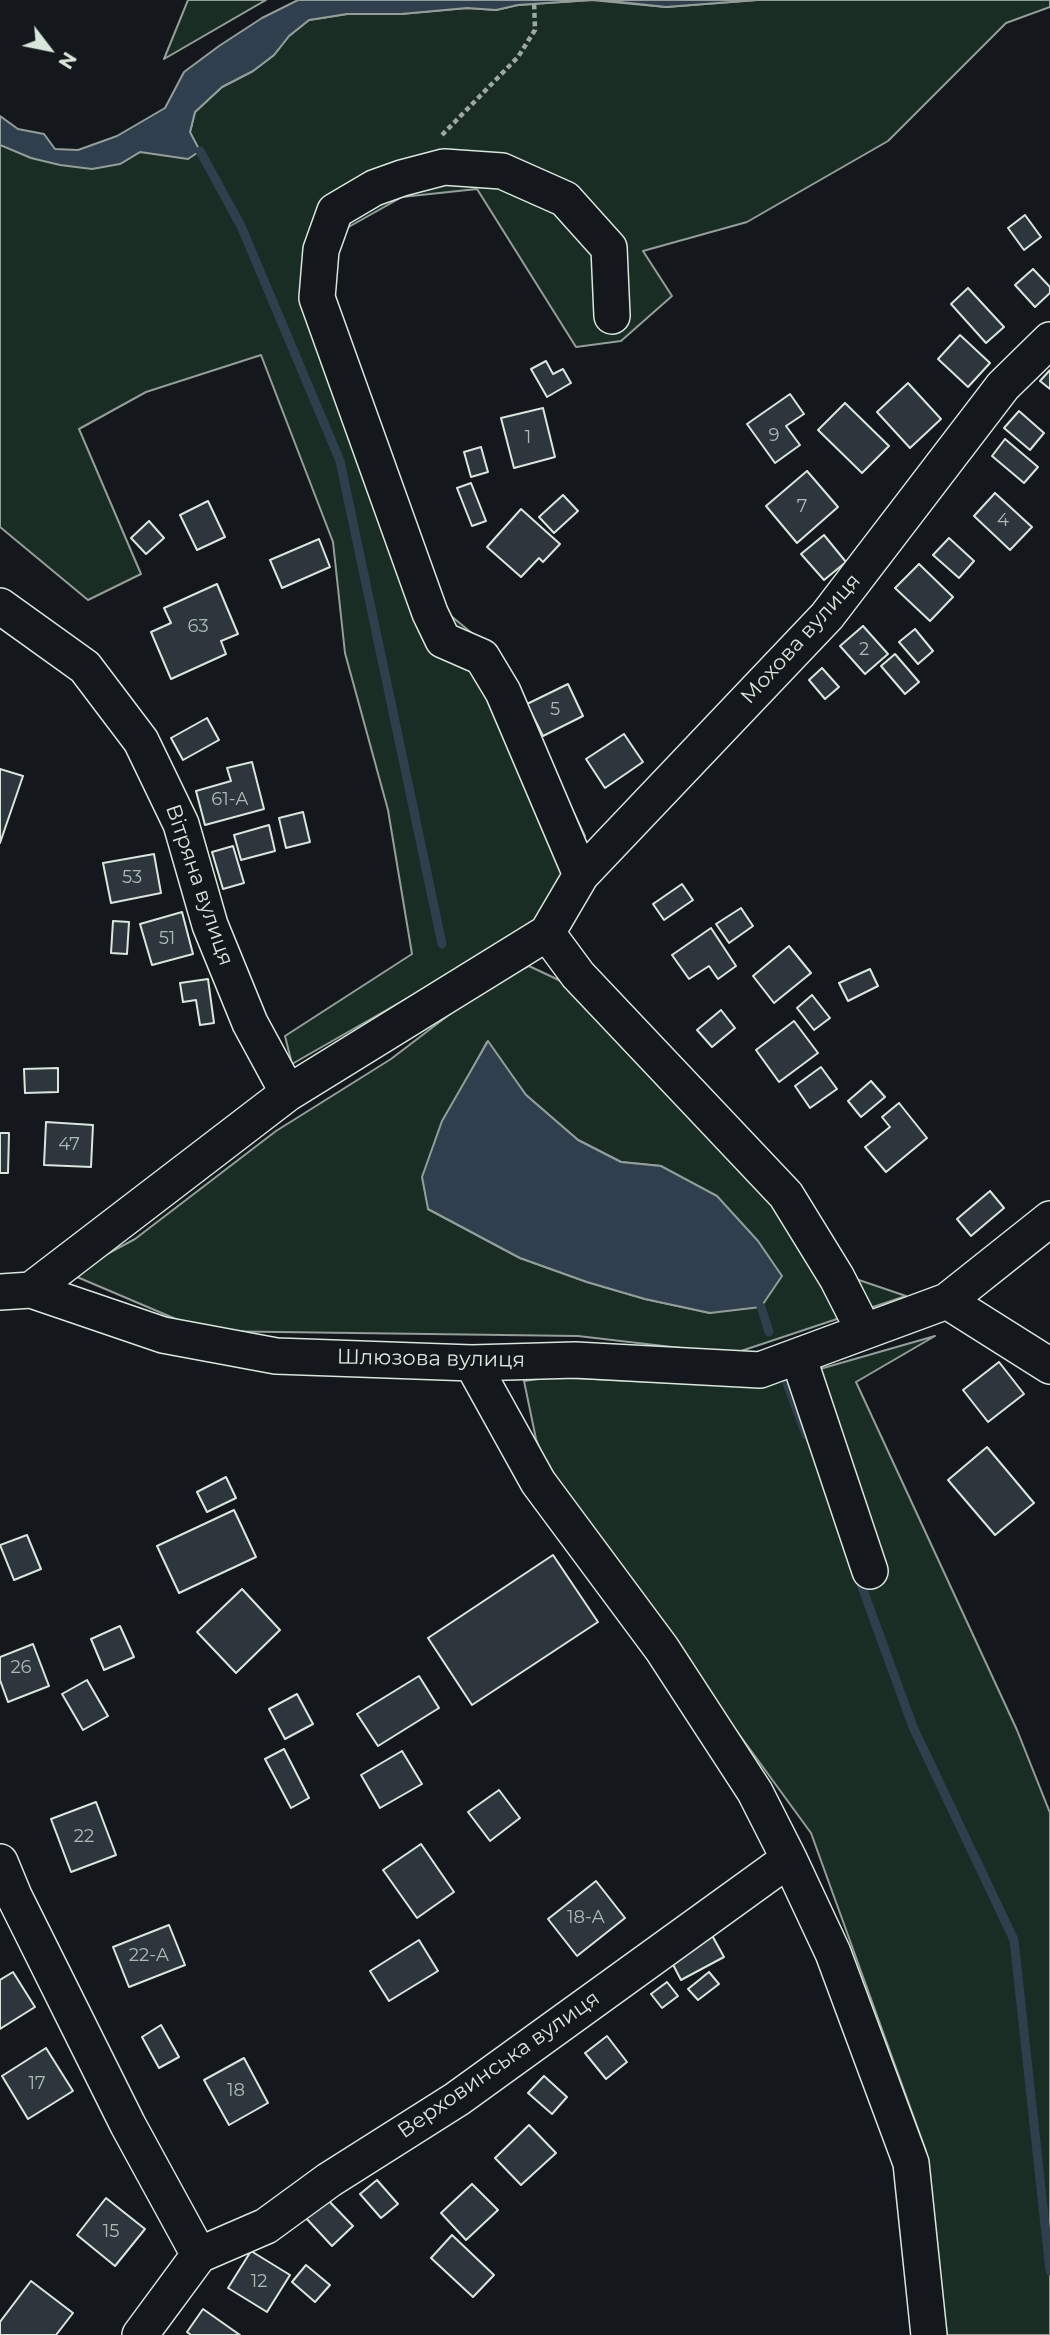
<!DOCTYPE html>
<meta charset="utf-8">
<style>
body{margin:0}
#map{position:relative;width:1050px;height:2335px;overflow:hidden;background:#14181c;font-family:Montserrat,sans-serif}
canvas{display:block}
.north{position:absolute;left:14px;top:14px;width:70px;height:70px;-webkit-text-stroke:5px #14181c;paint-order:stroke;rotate:122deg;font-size:19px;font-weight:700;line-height:28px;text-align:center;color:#d8e6dc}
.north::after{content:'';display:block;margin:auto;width:24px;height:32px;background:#d8e6dc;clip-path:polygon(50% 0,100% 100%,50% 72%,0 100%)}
</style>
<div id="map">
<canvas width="1050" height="2335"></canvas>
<div class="north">N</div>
</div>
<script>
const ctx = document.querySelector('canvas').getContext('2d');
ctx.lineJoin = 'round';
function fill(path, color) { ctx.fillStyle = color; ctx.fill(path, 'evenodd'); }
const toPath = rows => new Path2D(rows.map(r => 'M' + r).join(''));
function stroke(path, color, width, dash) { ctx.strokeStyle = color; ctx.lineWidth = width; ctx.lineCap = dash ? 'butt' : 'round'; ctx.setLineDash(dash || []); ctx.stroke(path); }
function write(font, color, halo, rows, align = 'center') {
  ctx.font = font + ' Montserrat,sans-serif'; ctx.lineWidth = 5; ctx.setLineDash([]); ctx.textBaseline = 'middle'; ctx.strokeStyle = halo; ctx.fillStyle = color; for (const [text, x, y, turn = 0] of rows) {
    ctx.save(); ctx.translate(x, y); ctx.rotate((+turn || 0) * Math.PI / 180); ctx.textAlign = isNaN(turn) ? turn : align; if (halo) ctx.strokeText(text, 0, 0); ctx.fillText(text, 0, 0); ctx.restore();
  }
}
const green = toPath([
 [188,0,266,0,164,59,188,0],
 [591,0,666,7,757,0,1050,0,1050,7,1006,23,888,141,747,222,643,251,672,296,621,341,576,347,477,189,402,197,345,229,328,271,381,451,439,606,479,639,514,688,585,836,532,927,292,1064,285,1036,412,954,388,810,345,653,333,542,261,355,146,392,79,429,141,574,88,600,0,527,0,145,120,164,140,152,190,132,195,112,222,87,253,71,274,55,289,36,309,20,347,14,401,14,467,8,496,10,518,5,591,0],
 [529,966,565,983,850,1277,906,1296,732,1354,578,1336,204,1331,70,1274,135,1239,276,1131,391,1059,488,985,529,966],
 [487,1042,526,1095,578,1140,621,1162,661,1166,710,1313,645,1299,587,1282,520,1258,428,1209,467,1079,487,1042],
 [935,1336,856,1382,1017,1730,1050,1813,1050,2335,942,2335,926,2151,811,1833,550,1475,536,1439,524,1381,552,1377,757,1387,935,1336]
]);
fill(green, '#1a2d24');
stroke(green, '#939e99', 2);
const water = toPath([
 [298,0,591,0,518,5,496,10,467,8,401,14,347,14,309,20,289,36,274,55,253,71,222,87,195,112,190,132,200,151,188,159,140,152,120,164,92,169,60,165,31,158,0,145,0,116,18,129,44,134,55,149,78,150,117,136,165,108,184,72,219,46,262,18,298,0],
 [601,0,757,0,666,7,601,0],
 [488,1041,526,1095,578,1140,621,1162,661,1166,717,1196,758,1241,782,1276,761,1307,710,1313,645,1299,587,1282,520,1258,428,1209,422,1177,442,1121,488,1041]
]);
fill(water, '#2f3f4d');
stroke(water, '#939e99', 2);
stroke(toPath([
 [200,151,241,226,340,461,442,944],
 [761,1307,769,1332],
 [787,1383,806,1435],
 [858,1576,913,1727,1014,1940,1050,2271]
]), '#2f3f4d', 9);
const building = toPath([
 [1025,215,1041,237,1024,250,1008,228,1025,215],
 [1033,269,1050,287,1050,293,1035,307,1015,285,1033,269],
 [968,288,1004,327,986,343,951,304,968,288],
 [960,335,990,363,968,387,938,359,960,335],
 [546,361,553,374,563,369,571,383,547,397,531,369,546,361],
 [1050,370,1050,389,1040,381,1050,370],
 [908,383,941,419,910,448,877,412,908,383],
 [790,394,804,414,786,426,800,445,775,463,747,424,790,394],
 [845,403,889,446,862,473,818,430,845,403],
 [543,408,555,457,514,468,501,418,543,408],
 [1019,411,1044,433,1030,450,1004,428,1019,411],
 [1005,439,1038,467,1024,483,992,456,1005,439],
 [481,447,488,472,471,477,464,452,481,447],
 [807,471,838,507,797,543,766,506,807,471],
 [471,483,486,521,472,526,457,488,471,483],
 [995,493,1032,527,1010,550,974,516,995,493],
 [563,495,578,511,554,533,539,517,563,495],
 [208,501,225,537,197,550,180,515,208,501],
 [521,509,560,544,543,562,539,558,521,577,487,547,521,509],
 [149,521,164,538,146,554,131,538,149,521],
 [824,535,846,562,824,580,801,554,824,535],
 [949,538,974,561,959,578,933,555,949,538],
 [319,539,330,567,282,588,270,560,319,539],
 [919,564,953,597,930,621,895,588,919,564],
 [217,584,238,634,221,641,226,654,171,679,151,632,171,623,164,608,217,584],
 [863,626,888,654,865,674,840,646,863,626],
 [915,629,933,651,918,664,899,642,915,629],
 [895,654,919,682,905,694,881,666,895,654],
 [822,668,839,687,825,699,809,680,822,668],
 [568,684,583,716,543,736,527,704,568,684],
 [207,718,219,740,183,760,171,738,207,718],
 [624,734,643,762,605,788,586,759,624,734],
 [252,762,264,809,205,825,196,791,231,781,227,768,252,762],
 [0,769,23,776,0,843,0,769],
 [303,812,310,842,286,848,279,818,303,812],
 [269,825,275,851,241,860,234,835,269,825],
 [233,846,244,883,223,889,212,852,233,846],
 [154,854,161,893,111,903,103,863,154,854],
 [682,884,693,900,664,920,653,904,682,884],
 [741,908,753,926,729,943,716,924,741,908],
 [182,912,193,954,152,965,140,924,182,912],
 [113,921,129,922,127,954,111,953,113,921],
 [711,928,736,966,718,979,709,966,689,979,672,955,711,928],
 [789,946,811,973,774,1003,753,976,789,946],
 [870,969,878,986,848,1001,839,983,870,969],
 [208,979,214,1023,200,1025,196,1000,183,1002,180,983,208,979],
 [812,995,830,1018,814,1030,797,1008,812,995],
 [721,1010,735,1028,712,1047,697,1030,721,1010],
 [794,1021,818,1053,779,1082,756,1050,794,1021],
 [821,1067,837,1089,810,1108,795,1086,821,1067],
 [58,1068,58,1092,25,1093,24,1069,58,1068],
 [871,1081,885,1097,861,1117,848,1101,871,1081],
 [899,1103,927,1138,886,1172,865,1147,890,1127,882,1117,899,1103],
 [46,1122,93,1125,91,1167,44,1165,46,1122],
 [0,1133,9,1133,8,1173,0,1173,0,1133],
 [990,1191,1004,1208,971,1236,957,1219,990,1191],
 [999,1362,1024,1394,988,1422,963,1390,999,1362],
 [987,1447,1034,1503,995,1535,948,1480,987,1447],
 [226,1477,236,1498,207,1512,197,1492,226,1477],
 [234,1510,256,1557,179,1593,157,1546,234,1510],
 [27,1535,41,1569,14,1580,0,1545,27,1535],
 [553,1555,598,1622,472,1705,428,1638,553,1555],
 [242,1589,280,1630,236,1673,197,1632,242,1589],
 [120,1626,134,1657,104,1670,91,1639,120,1626],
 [33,1644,49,1686,8,1702,0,1680,0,1657,33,1644],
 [419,1676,439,1708,378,1746,357,1714,419,1676],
 [87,1680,108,1716,83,1730,62,1694,87,1680],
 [297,1694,313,1724,285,1739,269,1709,297,1694],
 [284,1749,309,1798,291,1808,265,1759,284,1749],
 [402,1751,422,1784,380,1808,361,1775,402,1751],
 [499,1790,520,1818,490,1841,468,1812,499,1790],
 [96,1802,116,1855,71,1872,51,1819,96,1802],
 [421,1844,454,1892,417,1918,383,1870,421,1844],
 [596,1881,625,1918,577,1956,548,1919,596,1881],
 [169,1925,185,1965,129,1987,113,1947,169,1925],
 [709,1930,724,1957,681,1980,667,1953,709,1930],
 [419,1940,438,1971,389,2001,370,1971,419,1940],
 [13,1972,35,2007,0,2029,0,1980,13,1972],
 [709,1972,719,1984,698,2000,688,1989,709,1972],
 [667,1982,678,1996,662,2008,651,1994,667,1982],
 [161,2025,179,2057,159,2068,142,2037,161,2025],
 [607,2036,627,2062,606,2079,585,2053,607,2036],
 [46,2048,73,2091,28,2119,2,2076,46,2048],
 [244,2058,268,2103,229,2125,204,2080,244,2058],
 [544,2076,567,2097,552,2114,528,2093,544,2076],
 [529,2125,556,2153,521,2185,495,2158,529,2125],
 [377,2180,398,2204,381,2218,360,2194,377,2180],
 [472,2184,498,2210,466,2240,441,2213,472,2184],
 [106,2198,145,2229,115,2266,77,2235,106,2198],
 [326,2198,353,2226,332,2246,305,2217,326,2198],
 [452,2235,494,2275,473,2297,431,2258,452,2235],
 [251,2251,290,2275,267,2312,228,2288,251,2251],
 [306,2265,330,2285,315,2302,292,2282,306,2265],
 [31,2281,73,2313,56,2335,0,2335,0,2322,31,2281],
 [203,2309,240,2335,191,2335,187,2332,203,2309]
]);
fill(building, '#2c363c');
stroke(building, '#d8e6dc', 2);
const minor = toPath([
 [0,606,85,667,141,741,181,824,210,925,250,1023,288,1093],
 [581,875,503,692,482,657,443,640,430,613,317,298,321,250,335,211,374,188,402,178,444,167,502,171,565,199,609,248,612,316],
 [547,933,578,975,786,1195,837,1278,864,1331],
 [31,1290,288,1093,547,933,581,875,827,616,1003,386,1050,340],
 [0,1292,31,1290,163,1335,276,1356,472,1363,575,1360,760,1370,947,1301,1050,1219],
 [947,1301,1050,1366],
 [798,1356,870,1571],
 [472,1363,538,1482,662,1649,755,1792,789,1859,833,1953,911,2163,929,2335],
 [0,1862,14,1896,128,2125,199,2255],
 [140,2335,199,2255,266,2226,329,2180,457,2099,789,1859]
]);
stroke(minor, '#d8e6dc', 38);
stroke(toPath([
 [442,135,518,57,535,30,534,0]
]), '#9da8a2', 4.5, [5, 3.5]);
stroke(minor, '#14181c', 35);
write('18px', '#adbab4', null, [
 ["9",774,436],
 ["1",528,438],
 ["7",802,507],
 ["4",1003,521],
 ["63",198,627],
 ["2",864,650],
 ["5",555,710],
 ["61-А",230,800],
 ["53",132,878],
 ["51",167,939],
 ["47",69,1145],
 ["26",21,1668],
 ["22",84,1837],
 ["18-А",586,1918],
 ["22-А",149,1956],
 ["17",37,2084],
 ["18",236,2091],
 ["15",111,2232],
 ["12",259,2282]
]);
write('21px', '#d8e6dc', '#14181c', [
 ["Мохова вулиця",801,639,-48],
 ["Вітряна вулиця",199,885,71],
 ["Шлюзова вулиця",431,1359,1],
 ["Верховинська вулиця",499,2065,-35]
]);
</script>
